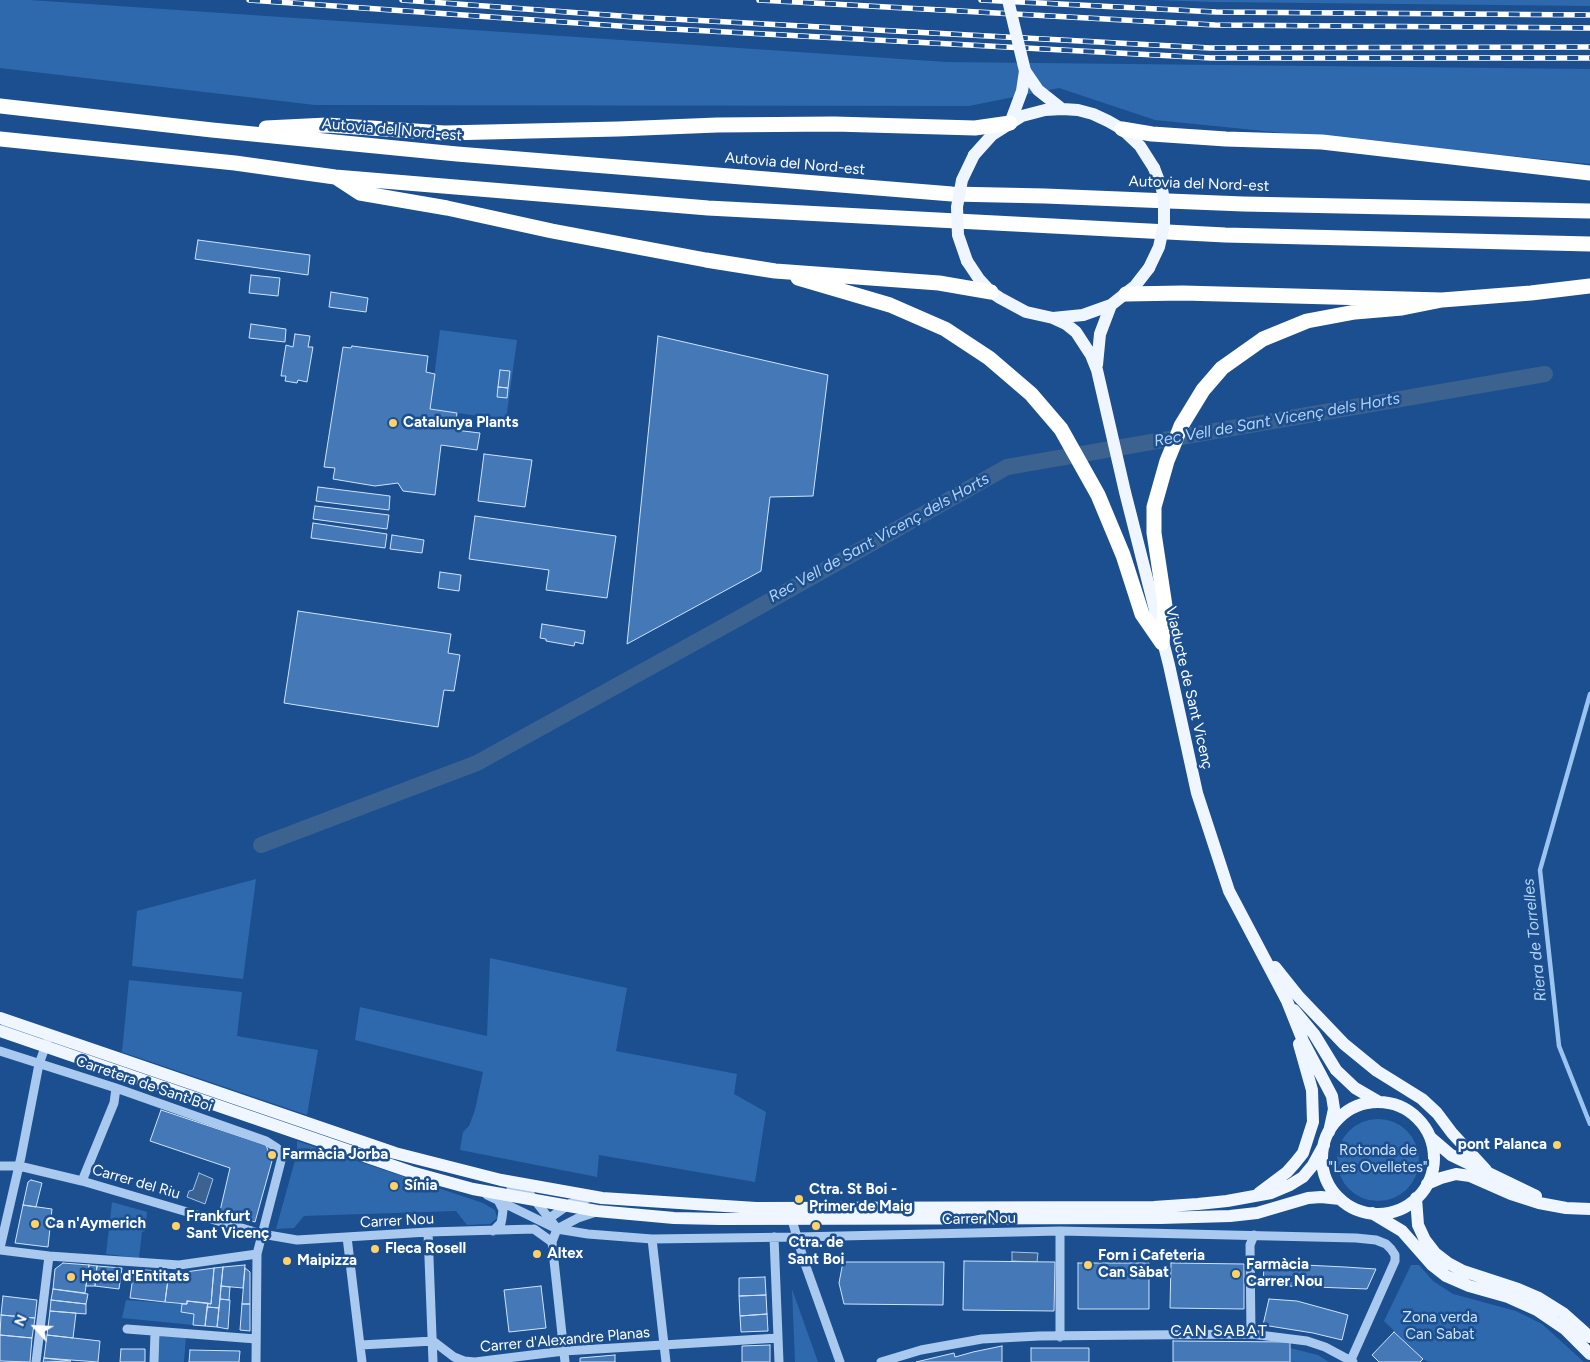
<!DOCTYPE html>
<meta charset="utf-8">
<style>
body{margin:0}
#map{position:relative;width:1590px;height:1362px;overflow:hidden;background:#1b4f8f;font-family:Figtree,sans-serif}
canvas{display:block}
.north{position:absolute;left:10px;top:1302px;width:50px;height:50px;-webkit-text-stroke:4px #1b4f8f;paint-order:stroke;rotate:295deg;font-size:14px;font-weight:700;line-height:20px;text-align:center;color:#fff}
.north::after{content:'';display:block;margin:auto;width:18px;height:22px;background:#fff;clip-path:polygon(50% 0,100% 100%,50% 72%,0 100%)}
</style>
<div id="map">
<canvas width="1590" height="1362"></canvas>
<div class="north">N</div>
</div>
<script>
const ctx = document.querySelector('canvas').getContext('2d');
ctx.lineJoin = 'round';
function fill(path, color) { ctx.fillStyle = color; ctx.fill(path, 'evenodd'); }
const toPath = rows => new Path2D(rows.map(r => 'M' + r).join(''));
function stroke(path, color, width, dash) { ctx.strokeStyle = color; ctx.lineWidth = width; ctx.lineCap = dash ? 'butt' : 'round'; ctx.setLineDash(dash || []); ctx.stroke(path); }
function write(font, color, halo, rows, align = 'center') {
  ctx.font = font + ' Figtree,sans-serif'; ctx.lineWidth = 5; ctx.setLineDash([]); ctx.textBaseline = 'middle'; ctx.strokeStyle = halo; ctx.fillStyle = color; for (const [text, x, y, turn = 0] of rows) {
    ctx.save(); ctx.translate(x, y); ctx.rotate((+turn || 0) * Math.PI / 180); ctx.textAlign = isNaN(turn) ? turn : align; if (halo) ctx.strokeText(text, 0, 0); ctx.fillText(text, 0, 0); ctx.restore();
  }
}
fill(toPath([
 [0,0,30,0,946,62,1590,69,1590,164,1155,120,1059,88,969,106,315,105,0,68],
 [1152,0,1590,0,1590,6,1214,2],
 [440,330,517,340,506,420,430,409],
 [256,879,243,979,132,966,137,911],
 [490,958,627,988,616,1051,737,1074,734,1094,766,1112,755,1182,599,1155,597,1177,460,1150,463,1132,469,1126,475,1110,483,1072,355,1040,360,1007,487,1036],
 [129,980,242,992,237,1036,318,1050,307,1115,122,1052],
 '1337 1160a41 41 0 1 1 82 0a41 41 0 1 1-82 0Z',
 [297,1141,483,1203,495,1210,497,1218,490,1224,467,1225,456,1211,304,1216,294,1228,276,1229,297,1153],
 [112,1202,147,1212,145,1231,142,1232,139,1258,106,1254],
 [1411,1265,1419,1265,1433,1281,1453,1294,1516,1311,1542,1324,1584,1362,1429,1362,1423,1359,1384,1321],
 [792,1289,818,1362,795,1362],
 [126,1300,182,1304,181,1312,194,1314,193,1325,122,1318],
 [156,1335,186,1336,184,1362,156,1362],
 [1290,1348,1318,1355,1329,1362,1290,1362]
]), '#2e69ad');
const water = toPath([
 [199,1173,213,1179,205,1204,187,1197,189,1191,193,1190,199,1173],
 [1012,1252,1038,1253,1037,1262,1012,1261,1012,1252]
]);
fill(water, '#3c6290');
stroke(water, '#9cc4f0', 1);
stroke(toPath([
 [1590,694,1540,870,1559,1046,1590,1124]
]), '#9cc4f0', 4.5);
stroke(toPath([
 [261,845,477,763,741,617,1007,467,1545,374]
]), '#3c6290', 16);
const building = toPath([
 [198,240,310,255,308,275,195,259,198,240],
 [251,275,280,278,278,296,249,293,251,275],
 [331,292,368,298,366,312,329,307,331,292],
 [251,324,286,329,285,342,249,338,251,324],
 [295,334,310,336,308,347,313,347,307,382,298,380,297,383,285,381,286,376,281,376,286,345,293,347,295,334],
 [658,336,828,375,813,496,770,497,761,571,627,644,658,336],
 [352,346,428,356,426,372,435,374,430,409,457,413,455,430,480,433,477,450,441,445,435,495,403,491,398,483,375,486,333,479,335,468,324,467,343,347,351,348,352,346],
 [500,370,510,371,508,388,498,387,500,370],
 [498,387,508,388,507,398,497,397,498,387],
 [484,454,532,460,525,507,478,501,484,454],
 [318,487,390,496,389,510,316,501,318,487],
 [315,506,389,515,387,529,313,519,315,506],
 [475,516,616,536,607,598,546,590,549,570,469,559,475,516],
 [313,523,387,534,385,548,311,538,313,523],
 [392,535,424,540,422,553,390,549,392,535],
 [440,572,461,575,459,591,438,588,440,572],
 [298,611,451,634,448,653,460,655,454,691,444,690,438,727,284,703,298,611],
 [542,624,585,631,583,644,575,642,574,646,546,641,546,639,540,638,542,624],
 [161,1110,266,1145,272,1161,255,1222,220,1211,230,1168,150,1141,161,1110],
 [31,1180,42,1183,36,1207,23,1205,28,1182,31,1180],
 [23,1205,52,1209,48,1247,15,1243,23,1205],
 [964,1261,1055,1262,1054,1311,963,1310,964,1261],
 [843,1262,944,1262,943,1305,844,1304,839,1283,843,1262],
 [63,1263,89,1265,85,1293,53,1289,55,1269,63,1263],
 [1078,1263,1149,1263,1149,1309,1078,1309,1078,1263],
 [1171,1263,1244,1264,1244,1309,1170,1308,1171,1263],
 [1264,1263,1345,1267,1376,1269,1367,1289,1263,1285,1264,1263],
 [89,1265,97,1266,95,1286,86,1286,89,1265],
 [245,1265,243,1288,221,1286,223,1267,245,1265],
 [97,1266,122,1268,119,1289,95,1286,97,1266],
 [223,1267,219,1308,207,1307,208,1303,211,1304,214,1268,223,1267],
 [214,1268,211,1304,187,1301,187,1304,165,1302,169,1272,178,1273,214,1268],
 [245,1268,250,1272,250,1304,242,1304,245,1268],
 [134,1269,169,1272,165,1302,130,1298,134,1269],
 [765,1277,766,1295,739,1296,739,1278,765,1277],
 [221,1286,230,1287,229,1300,220,1299,221,1286],
 [541,1286,546,1328,509,1332,504,1290,541,1286],
 [53,1289,88,1294,86,1304,51,1300,53,1289],
 [766,1295,767,1314,740,1316,739,1296,766,1295],
 [3,1296,37,1300,35,1318,1,1315,3,1296],
 [220,1299,230,1300,228,1329,217,1327,220,1299],
 [1269,1299,1297,1301,1348,1315,1342,1340,1313,1333,1263,1325,1269,1299],
 [51,1300,86,1304,86,1314,50,1311,51,1300],
 [187,1301,208,1303,205,1326,193,1325,194,1314,181,1312,182,1304,187,1304,187,1301],
 [242,1304,250,1304,250,1331,240,1330,242,1304],
 [207,1307,219,1308,217,1327,205,1326,207,1307],
 [50,1311,76,1313,73,1338,47,1335,50,1311],
 [767,1314,768,1331,741,1332,740,1316,767,1314],
 [1,1315,35,1318,32,1338,0,1335,1,1315],
 [1394,1332,1423,1359,1420,1362,1379,1362,1372,1355,1394,1332],
 [0,1335,32,1338,30,1362,0,1361,0,1335],
 [47,1335,100,1341,98,1362,44,1358,47,1335],
 [1173,1341,1290,1342,1290,1362,1173,1362,1173,1341],
 [770,1345,770,1362,742,1362,742,1346,770,1345],
 [1002,1346,1002,1362,916,1362,954,1353,955,1357,973,1352,1002,1346],
 [1031,1348,1089,1348,1089,1362,1031,1362,1031,1348],
 [121,1349,145,1349,145,1362,120,1362,121,1349],
 [190,1350,240,1351,239,1362,189,1362,190,1350],
 [615,1355,615,1362,580,1362,580,1358,615,1355],
 [44,1358,71,1361,43,1362,44,1358]
]);
fill(building, '#4478b7');
stroke(building, '#cfe3fa', 1);
stroke(toPath([
 [0,1051,116,1088,266,1141,277,1148,282,1157,257,1254,256,1362],
 [0,1166,19,1166,82,1181,262,1234,297,1240,428,1232,534,1229],
 [82,1181,114,1103,116,1088],
 [511,1187,529,1193,556,1227],
 [487,1195,557,1229,588,1234,652,1239,797,1237,1060,1231,1356,1238,1376,1240,1386,1244,1391,1249,1395,1255,1395,1261,1350,1362],
 [789,1216,792,1220,804,1261,840,1362],
 [544,1222,571,1203,589,1198],
 [534,1229,552,1242],
 [493,1231,501,1223,502,1218,503,1210,498,1200],
 [1060,1231,1060,1337],
 [428,1232,433,1362],
 [347,1237,362,1362],
 [774,1237,779,1362],
 [652,1239,666,1362],
 [0,1248,21,1157,39,1064,47,1042],
 [0,1250,49,1256,179,1265,257,1254],
 [127,1329,256,1339],
 [1251,1334,1250,1245,1254,1235],
 [361,1345,433,1341,454,1357,464,1361,475,1362,564,1351,778,1338],
 [36,1362,49,1256],
 [154,1362,155,1332],
 [565,1362,552,1242,557,1229,578,1218,596,1212],
 [881,1362,921,1350,982,1339,1039,1336,1251,1334,1307,1341,1325,1347,1353,1362]
]), '#a9c9ee', 9);
stroke(toPath([
 [1025,71,1038,90,1062,109],
 [1010,123,1022,91,1025,71],
 [974,155,992,135,1022,116,1045,110,1062,109,1078,110,1093,114,1108,121,1122,129,1140,146,1154,168],
 [967,261,979,279,991,292,1000,298,1026,312,1053,318,1083,315,1111,305,1135,286,1149,268],
 [1053,318,1066,324,1076,332,1091,355,1097,370,1125,492,1169,665,1197,793,1229,891,1287,1001,1303,1041,1332,1096,1334,1109,1329,1132],
 [1097,365,1100,334,1111,305],
 [1275,967,1299,997,1344,1044,1377,1071,1422,1099,1437,1113,1452,1133,1486,1170],
 [1294,1010,1314,1034,1336,1070,1355,1088,1379,1102],
 [0,1018,395,1153,501,1180,602,1198,756,1208,1154,1207,1198,1204,1227,1201,1271,1193,1290,1185,1303,1177,1313,1165,1324,1145],
 [0,1031,411,1172,473,1189,597,1211,674,1218,720,1219,1160,1218,1230,1216,1257,1213,1308,1198,1321,1197,1340,1199],
 '1322 1158a56 56 0 1 1 112 0a56 56 0 1 1-112 0Z',
 [1430,1137,1451,1155,1536,1196],
 [1427,1184,1441,1178,1456,1174,1470,1176,1511,1194,1539,1203,1566,1208,1590,1209],
 [1259,1193,1287,1172,1295,1163,1303,1153,1313,1122,1312,1090,1299,1044],
 [1416,1198,1418,1225,1425,1240,1435,1253,1448,1263,1463,1271,1518,1289,1539,1298,1563,1313,1590,1337],
 [1372,1213,1402,1231,1432,1265,1446,1276,1469,1286,1508,1297,1537,1310,1565,1329,1590,1354]
]), '#f0f6ff', 12);
stroke(toPath([
 [0,106,212,130,457,154,952,194,1045,196,1243,204,1590,211],
 [266,128,327,125,444,133,618,129,717,125,834,124,975,128,1010,123],
 [1122,129,1152,134,1226,139,1322,142,1590,173],
 [0,139,235,163,335,177,708,208,1225,235,1590,244],
 [337,178,360,193,447,208,552,231,706,260,775,271,939,283,991,292],
 [798,278,890,305,945,329,989,358,1031,394,1061,429,1098,495,1123,555,1142,614,1162,643],
 [1126,294,1183,293,1442,300,1531,293,1590,286],
 [1162,643,1165,606,1154,533,1154,507,1167,461,1174,444,1181,426,1203,390,1222,368,1263,339,1307,321,1355,312,1402,308,1442,300]
]), '#fff', 15);
const rail = toPath([
 [249,0,634,27,1211,58,1590,58],
 [402,0,635,17,1210,48,1590,47],
 [759,0,1215,25,1590,28],
 [981,0,1216,12,1590,15]
]);
stroke(rail, '#fff', 5.5);
stroke(rail, '#1b4f8f', 4, [11]);
stroke(toPath([
 [1008,0,1025,71],
 [967,261,958,235,957,207,962,180,974,155],
 [1149,268,1159,247,1164,224,1164,201,1162,189,1154,168]
]), '#f0f6ff', 12);
for (const [x, y, r, color] of [
 [393,423,5,"#ffd166"],
 [1557,1145,5,"#ffd166"],
 [272,1155,5,"#ffd166"],
 [394,1186,5,"#ffd166"],
 [799,1199,5,"#ffd166"],
 [35,1224,5,"#ffd166"],
 [176,1226,5,"#ffd166"],
 [816,1226,5,"#ffd166"],
 [375,1249,5,"#ffd166"],
 [537,1254,5,"#ffd166"],
 [287,1261,5,"#ffd166"],
 [1088,1265,5,"#ffd166"],
 [1236,1274,5,"#ffd166"],
 [71,1277,5,"#ffd166"]
]) { const dot = new Path2D(); dot.arc(x, y, r, 0, 2 * Math.PI); ctx.fillStyle = color; ctx.fill(dot); stroke(dot, '#1b4f8f', 2); }
write('15px', '#fff', '#1b4f8f', [
 ["Autovia del Nord-est",392,130,5],
 ["Autovia del Nord-est",795,164,5],
 ["Autovia del Nord-est",1199,184,2],
 ["Viaducte de Sant Vicenç",1189,688,77],
 ["Carretera de Sant Boi",144,1084,19],
 ["Carrer del Riu",136,1182,16],
 ["Carrer Nou",979,1219,-1],
 ["Carrer Nou",397,1221,-3],
 ["Carrer d'Alexandre Planas",565,1340,-5]
]);
write('bold 15px', '#fff', '#1b4f8f', [
 ["Catalunya Plants",403,423],
 ["pont Palanca",1547,1145,"right"],
 ["Farmàcia Jorba",282,1155],
 ["Sínia",404,1186],
 ["Ctra. St Boi -",809,1190],
 ["Primer de Maig",809,1207],
 ["Frankfurt",186,1217],
 ["Sant Vicenç",186,1234],
 ["Ca n'Aymerich",45,1224],
 ["Ctra. de",816,1243,"center"],
 ["Sant Boi",816,1260,"center"],
 ["Fleca Rosell",385,1249],
 ["Altex",547,1254],
 ["Forn i Cafeteria",1098,1256],
 ["Can Sàbat",1098,1273],
 ["Maipizza",297,1261],
 ["Farmàcia",1246,1265],
 ["Carrer Nou",1246,1282],
 ["Hotel d'Entitats",81,1277]
], 'left');
write('15px', '#cfe3fa', '#1b4f8f', [
 ["Rotonda de",1378,1151],
 ["\"Les Ovelletes\"",1378,1168],
 ["Zona verda",1440,1318],
 ["Can Sabat",1440,1335]
]);
write('italic 16px', '#b5d3f5', '#1b4f8f', [
 ["Rec Vell de Sant Vicenç dels Horts",1277,420,-10],
 ["Rec Vell de Sant Vicenç dels Horts",879,538,-29],
 ["Riera de Torrelles",1535,940,-96]
]);
ctx.letterSpacing = '1px';
write('16px', '#fff', '#1b4f8f', [
 ["CAN SABAT",1219,1331]
]);
ctx.letterSpacing = '0px';
</script>
